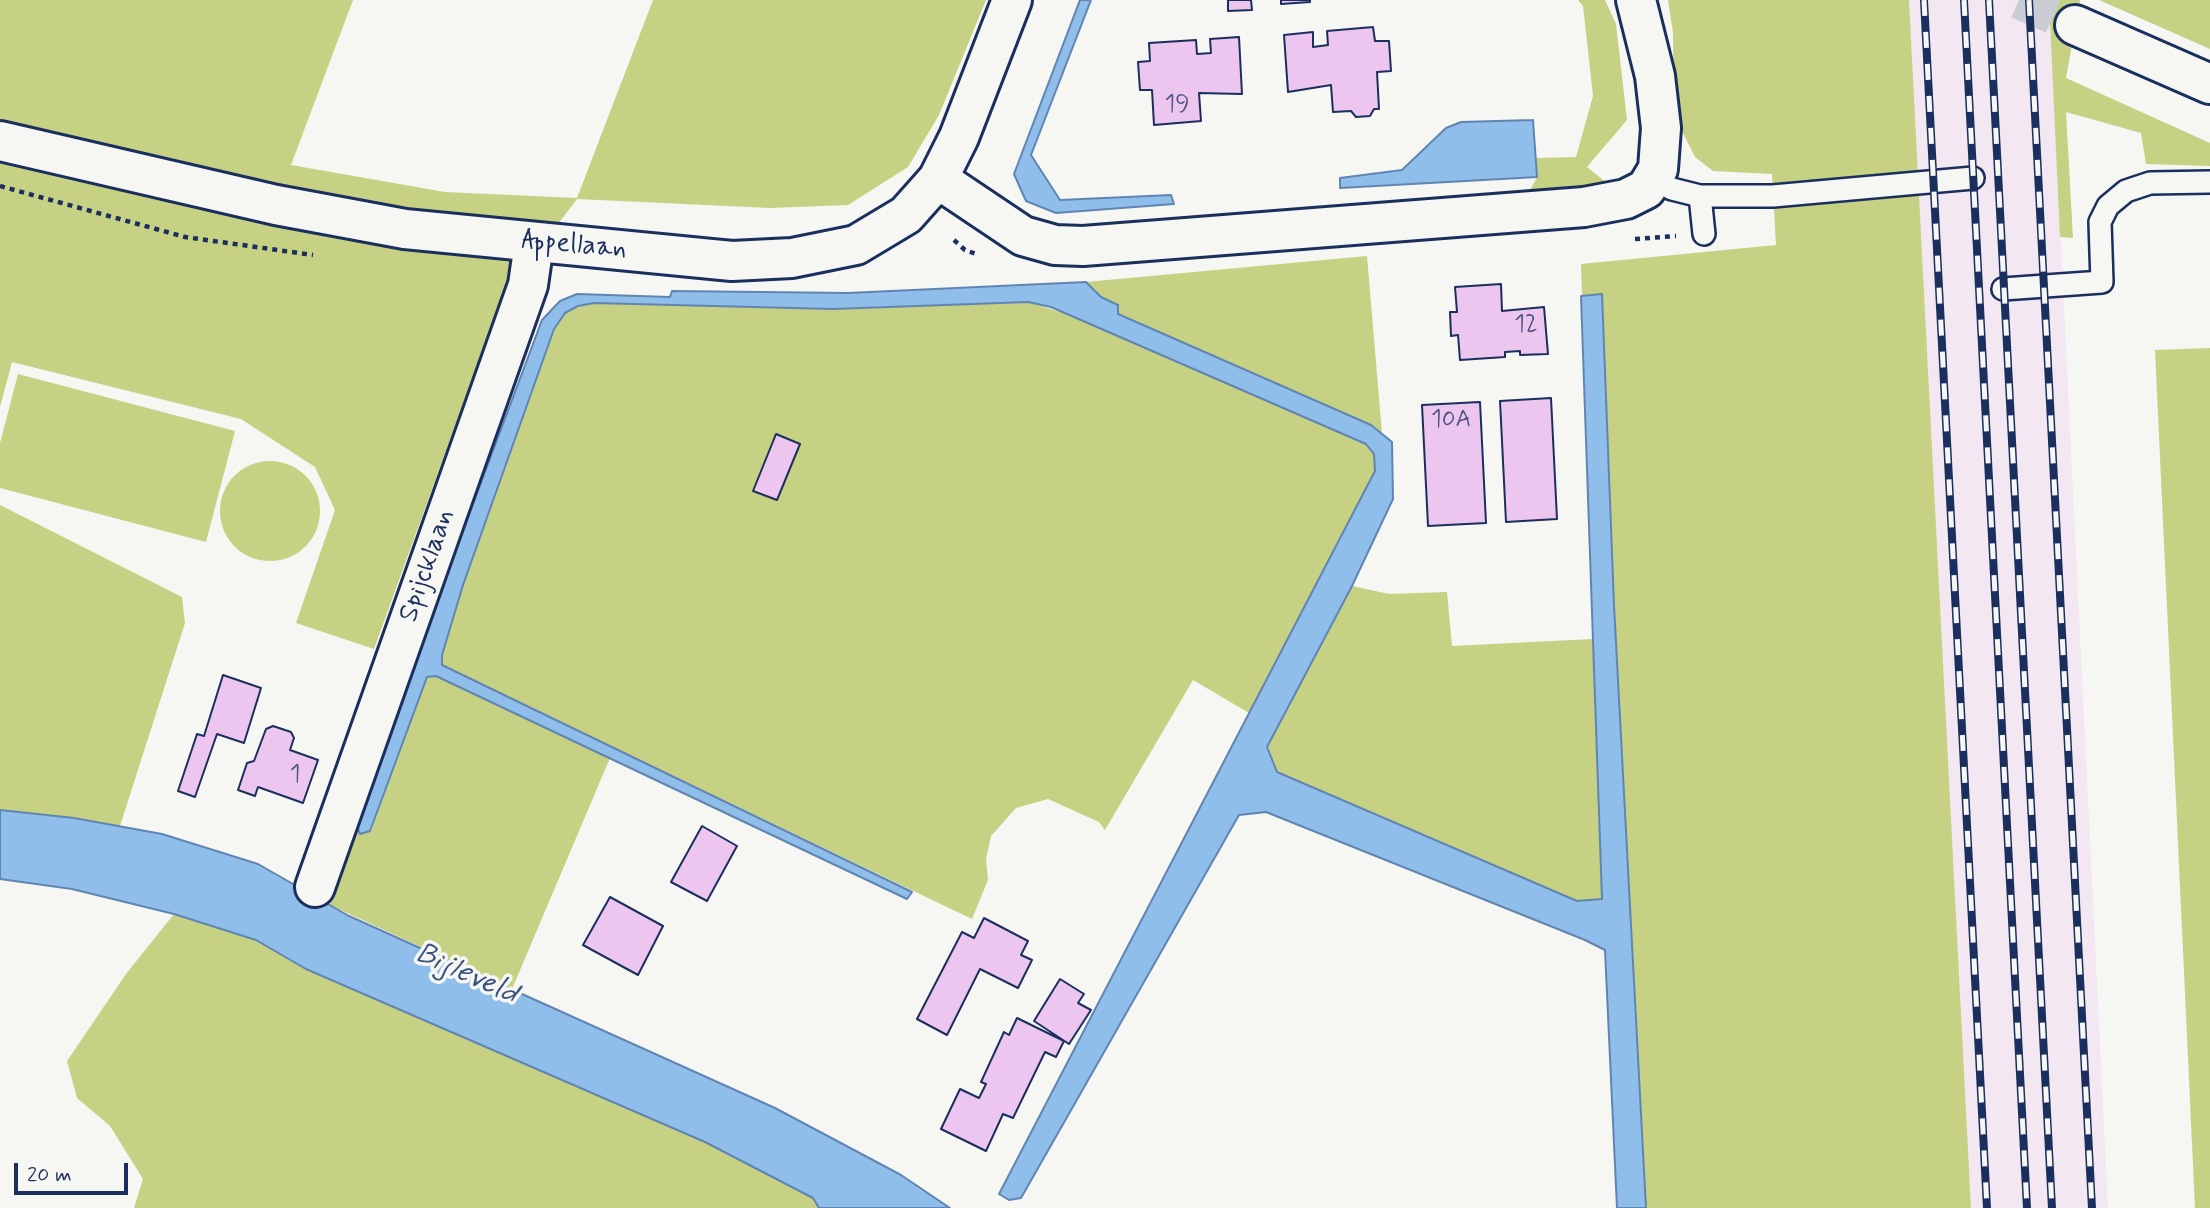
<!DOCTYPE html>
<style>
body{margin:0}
#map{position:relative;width:2210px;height:1208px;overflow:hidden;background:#f6f6f2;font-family:Mynerve,sans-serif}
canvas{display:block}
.scale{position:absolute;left:14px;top:1163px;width:114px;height:32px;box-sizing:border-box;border:4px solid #1b2f5e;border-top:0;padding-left:9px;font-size:21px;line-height:24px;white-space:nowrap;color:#1b2f5e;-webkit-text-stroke:5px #f6f6f2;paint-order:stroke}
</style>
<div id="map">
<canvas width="2210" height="1208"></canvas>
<div class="scale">20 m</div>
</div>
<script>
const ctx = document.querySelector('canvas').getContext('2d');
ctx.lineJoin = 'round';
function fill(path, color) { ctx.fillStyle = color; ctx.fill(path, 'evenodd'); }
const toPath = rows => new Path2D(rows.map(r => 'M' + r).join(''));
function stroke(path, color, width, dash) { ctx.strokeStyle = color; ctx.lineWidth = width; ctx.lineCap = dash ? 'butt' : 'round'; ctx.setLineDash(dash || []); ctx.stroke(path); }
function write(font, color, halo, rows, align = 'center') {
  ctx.font = font + ' Mynerve,sans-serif'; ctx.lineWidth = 7; ctx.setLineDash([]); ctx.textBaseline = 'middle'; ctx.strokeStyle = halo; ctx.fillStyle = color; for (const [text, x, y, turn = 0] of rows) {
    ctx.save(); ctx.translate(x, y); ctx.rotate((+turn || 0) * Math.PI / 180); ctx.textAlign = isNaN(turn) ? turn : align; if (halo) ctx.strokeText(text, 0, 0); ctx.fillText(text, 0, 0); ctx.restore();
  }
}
fill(toPath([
 [1909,0,2049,0,2108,1208,1971,1208]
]), '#f3e8f1');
fill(toPath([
 [0,0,353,0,291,165,445,192,577,198,653,0,986,0,939,115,908,167,848,205,770,208,577,199,501,299,374,649,296,623,335,510,315,467,241,419,12,362,0,407],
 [1578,0,1605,0,1616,24,1627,120,1587,167,1607,183,1576,197,1527,196,1537,177,1536,158,1576,157,1593,96,1583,6],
 [1668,0,1909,0,1971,1208,1617,1208,1602,900,1577,901,1277,772,1267,747,1352,586,1389,594,1447,592,1452,646,1593,639,1581,264,1776,245,1772,174,1713,171,1695,157,1683,133,1674,109,1673,33],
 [2049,0,2080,0,2066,78,2210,143,2210,166,2146,164,2141,133,2066,112,2073,238,2060,237],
 [2099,0,2210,0,2210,49],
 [1367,256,1382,433,1371,425,1117,314,1117,305,1101,297,1086,282],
 [1028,302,1083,319,1366,444,1374,454,1375,471,1249,713,1193,680,1105,830,1099,822,1048,799,1016,808,991,836,986,859,988,880,972,919,442,665,442,655,463,585,554,329,565,313,578,305,594,303,833,309],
 [2210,348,2210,1208,2195,1208,2155,350],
 [18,374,235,431,206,542,0,488,0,443],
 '220 511a50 50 0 1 1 100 0a50 50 0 1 1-100 0Z',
 [0,505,182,597,185,623,120,826,0,810],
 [427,676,436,676,610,758,512,989,330,905,346,843,356,824,371,831],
 [174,914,256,940,306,969,705,1142,813,1198,819,1208,134,1208,143,1179,110,1126,77,1098,67,1061,126,974]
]), '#c6d184');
const water = toPath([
 [1080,0,1091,0,1031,155,1060,200,1171,195,1174,204,1056,213,1026,201,1014,174,1080,0],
 [1533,120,1537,177,1340,188,1340,178,1402,170,1446,128,1461,122,1533,120],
 [1086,282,1101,297,1118,305,1118,314,1371,425,1392,442,1393,499,1352,586,1267,747,1277,772,1577,901,1602,899,1581,296,1602,294,1614,605,1646,1208,1617,1208,1605,950,1585,940,1266,812,1239,815,1021,1198,1009,1200,999,1194,1375,471,1374,454,1366,444,1051,307,1028,302,833,309,594,303,578,306,565,313,554,329,463,585,442,655,442,665,912,892,907,899,436,676,427,677,370,831,360,834,356,824,407,680,542,320,560,301,577,294,670,297,672,291,848,293,1086,282],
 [0,810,74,818,162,834,258,864,349,916,775,1108,901,1175,950,1208,819,1208,813,1198,705,1142,306,969,256,940,174,914,72,889,0,879,0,810]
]);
fill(water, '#90beea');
stroke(water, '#6185b2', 2);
const building = toPath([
 [1228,0,1251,0,1252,10,1228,11,1228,0],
 [1281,0,1310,0,1310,2,1281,4,1281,0],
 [1373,27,1375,41,1389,41,1391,71,1377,72,1379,109,1374,109,1370,116,1356,117,1351,111,1333,112,1331,85,1288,92,1284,35,1313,32,1313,47,1328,45,1327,31,1373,27],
 [1239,37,1242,94,1199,93,1201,121,1154,125,1152,90,1140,90,1138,62,1150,61,1149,43,1196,40,1197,54,1211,53,1210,39,1239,37],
 [1501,284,1502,311,1544,307,1548,354,1520,355,1520,351,1505,352,1505,357,1460,360,1458,335,1451,336,1450,312,1457,312,1455,287,1501,284],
 [1551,398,1557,519,1506,522,1500,401,1551,398],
 [1480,402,1486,523,1428,526,1422,405,1480,402],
 [776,434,800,444,777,500,753,491,776,434],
 [223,675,261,688,244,743,217,734,195,797,178,791,197,734,204,736,223,675],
 [273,726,291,732,294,738,290,750,318,760,303,803,258,787,255,796,238,790,247,763,254,761,266,729,273,726],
 [702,826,737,846,707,901,671,882,702,826],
 [610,897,663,926,638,975,583,945,610,897],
 [984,918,1028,941,1021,955,1032,960,1018,988,980,969,947,1035,917,1019,962,932,974,938,984,918],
 [1060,979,1084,994,1078,1003,1091,1010,1069,1044,1034,1021,1060,979],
 [1017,1018,1064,1041,1056,1057,1045,1052,1013,1118,1003,1114,986,1151,941,1129,960,1089,979,1098,986,1084,981,1082,1004,1032,1009,1035,1017,1018]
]);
fill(building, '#ecc6ef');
stroke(building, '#1b2f5e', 2);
stroke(toPath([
 [2019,0,2075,25]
]), '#caced4', 38, [38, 19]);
const lane = toPath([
 [1652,178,1672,189,1700,196,1704,234],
 [1700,196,1773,196,1973,178],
 [2003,289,2102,282,2100,222,2108,206,2126,191,2150,183,2210,182]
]);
const street = toPath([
 [938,179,1023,236,1055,245,1083,246,1584,207,1626,199,1646,189,1658,169,1661,128,1655,76,1636,0],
 [315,887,528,285,534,243]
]);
const secondary = toPath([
 [2075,25,2210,84],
 [0,141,276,205,405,229,732,261,792,258,856,245,906,215,938,179,959,137,1012,0]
]);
stroke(lane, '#1b2f5e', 26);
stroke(street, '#1b2f5e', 44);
stroke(secondary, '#1b2f5e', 44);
stroke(toPath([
 [0,186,185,237,313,255],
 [1635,239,1676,236],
 [954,240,965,250,976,254]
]), '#1b2f5e', 4.5, [5, 5]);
stroke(lane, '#f6f6f2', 21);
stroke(street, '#f6f6f2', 38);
stroke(secondary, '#f6f6f2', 38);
const rail = toPath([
 [1924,0,1987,1208],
 [1964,0,2027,1208],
 [1989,0,2052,1208],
 [2029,0,2092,1208]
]);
stroke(rail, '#1b2f5e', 8);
stroke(rail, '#f6f6f2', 5, [16]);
write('24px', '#4f5582', null, [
 ["19",1177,106],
 ["12",1526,326],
 ["10A",1451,421],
 ["1",295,776]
]);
write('28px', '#1b2f5e', '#f6f6f2', [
 ["Appellaan",574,246,5],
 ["Spijcklaan",428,566,-71]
]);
write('italic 30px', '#385381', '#f6f6f2', [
 ["Bijleveld",466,975,24]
]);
</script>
